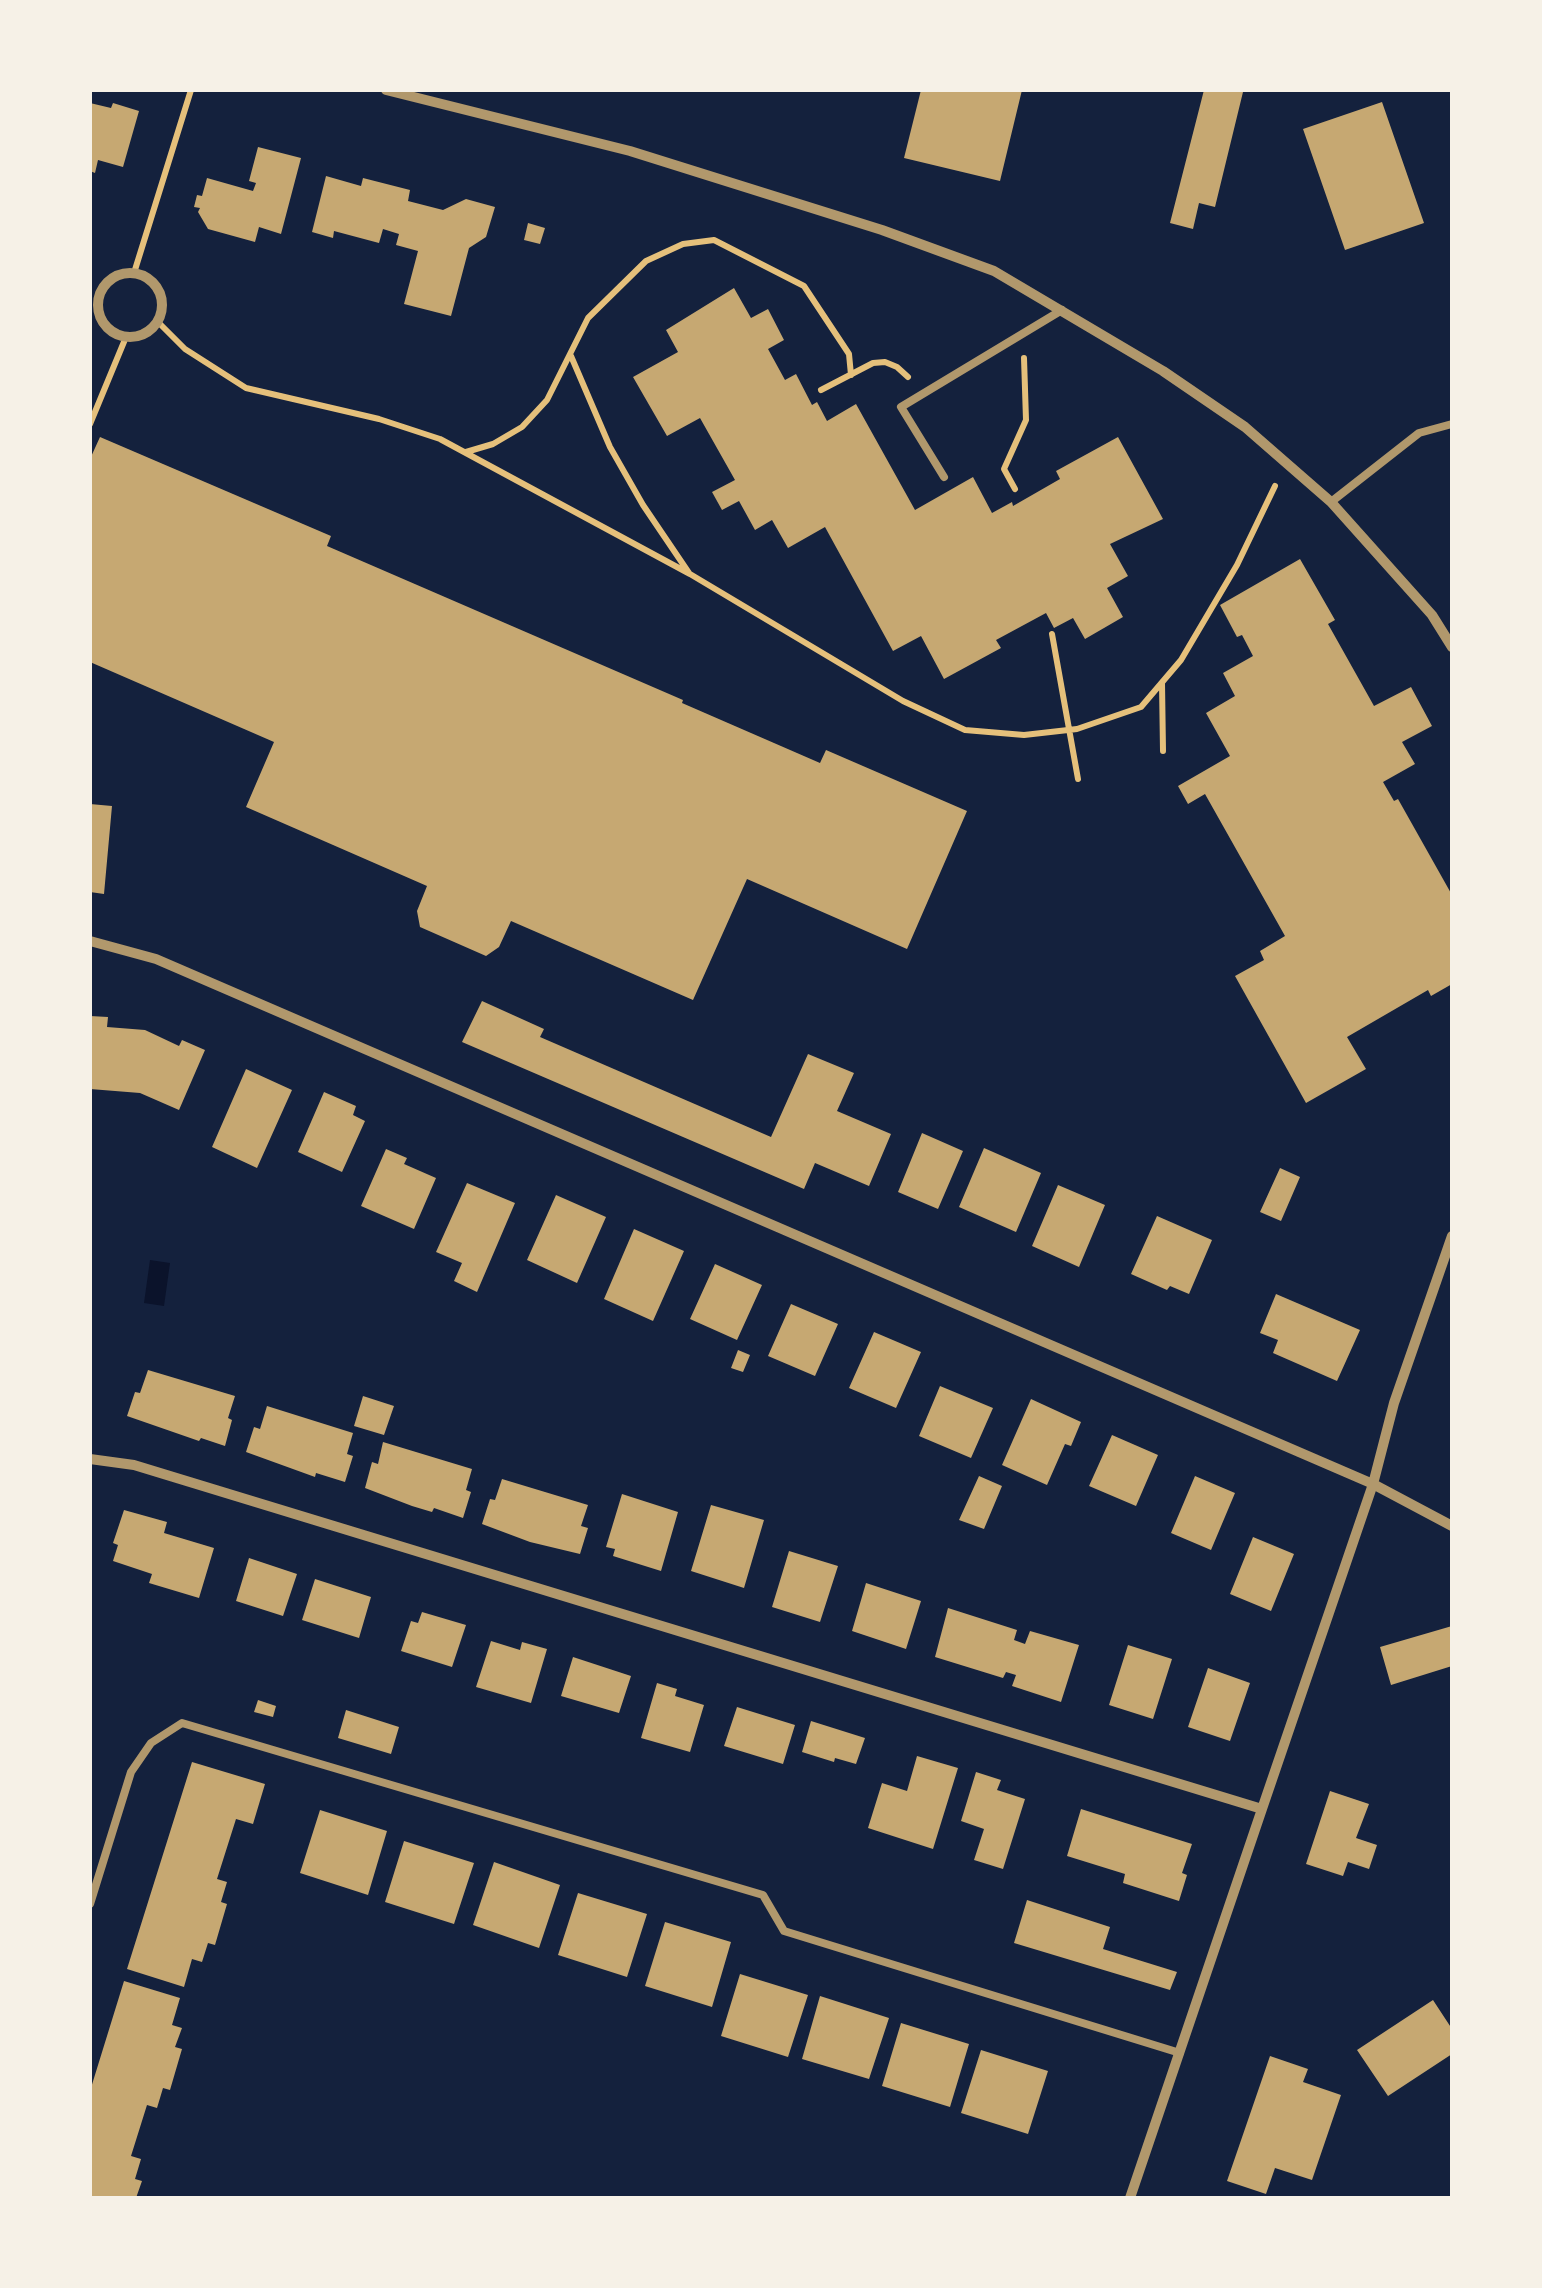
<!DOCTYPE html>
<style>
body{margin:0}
#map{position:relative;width:1542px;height:2288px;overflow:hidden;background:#14213d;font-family:"Exo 2",sans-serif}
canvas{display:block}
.frame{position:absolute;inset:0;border:92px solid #f6f1e7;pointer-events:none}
</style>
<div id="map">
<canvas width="1542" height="2288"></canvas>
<div class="frame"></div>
</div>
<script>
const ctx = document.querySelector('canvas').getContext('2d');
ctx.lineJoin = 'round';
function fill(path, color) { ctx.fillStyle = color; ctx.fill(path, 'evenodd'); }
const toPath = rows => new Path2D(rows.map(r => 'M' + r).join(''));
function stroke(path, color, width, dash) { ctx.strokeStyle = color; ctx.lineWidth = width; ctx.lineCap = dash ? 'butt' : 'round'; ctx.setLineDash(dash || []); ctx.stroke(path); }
fill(toPath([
 [150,1260,170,1263,164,1306,144,1303]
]), '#0b132b');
fill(toPath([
 [921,90,1022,90,1000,181,904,158],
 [1204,90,1243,92,1215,207,1199,203,1193,229,1170,223],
 [1382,102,1424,223,1345,250,1303,129],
 [90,103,111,108,113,103,139,111,123,167,98,160,95,173,90,171],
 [258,147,301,158,281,234,259,227,255,242,208,229,198,212,200,208,194,207,197,195,202,196,207,178,253,191,256,183,249,181],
 [326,176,361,186,363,178,410,190,408,201,443,210,466,199,495,207,486,237,469,248,451,316,404,304,418,251,396,245,399,234,383,229,379,243,334,231,333,238,312,232],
 [528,223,545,228,540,244,524,240],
 [734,288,751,318,768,309,784,340,768,349,785,380,796,374,812,405,817,402,827,421,856,404,915,510,973,477,992,513,1012,502,1013,506,1060,479,1056,471,1118,437,1163,519,1110,544,1128,576,1107,588,1123,617,1085,639,1073,618,1054,628,1046,613,996,640,1001,648,944,679,921,636,893,651,825,527,788,548,772,520,755,530,739,501,722,510,712,492,735,480,700,418,667,436,633,377,678,352,666,330],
 [100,437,331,536,327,546,683,700,682,703,820,763,826,750,967,811,907,949,747,879,693,1000,511,921,499,947,486,956,420,927,417,911,427,886,246,807,274,742,90,662,90,459],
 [1300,559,1335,620,1328,624,1374,706,1411,687,1432,726,1402,742,1415,764,1383,782,1394,801,1398,799,1452,895,1452,984,1431,996,1428,990,1347,1037,1366,1069,1306,1103,1235,976,1264,960,1260,951,1285,936,1205,794,1188,804,1178,786,1230,756,1206,713,1235,696,1223,673,1253,656,1242,635,1237,637,1220,605],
 [90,804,112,806,104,894,90,892],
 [482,1001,544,1029,540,1037,771,1137,808,1054,854,1073,837,1111,891,1134,869,1186,815,1163,804,1189,462,1042],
 [90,1016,108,1017,107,1027,145,1030,179,1046,182,1040,205,1050,179,1110,140,1093,90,1089],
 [246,1069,292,1090,257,1168,212,1147],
 [324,1092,356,1106,353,1115,365,1121,342,1172,298,1152],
 [922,1133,963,1151,938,1209,898,1192],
 [984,1148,1041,1173,1016,1232,959,1207],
 [386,1149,407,1158,404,1164,436,1178,414,1229,361,1206],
 [1280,1168,1300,1177,1281,1221,1260,1212],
 [467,1183,515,1203,477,1292,454,1281,462,1263,436,1252],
 [1058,1185,1105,1205,1079,1267,1032,1246],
 [556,1195,606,1217,577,1283,527,1260],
 [1157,1216,1212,1240,1189,1294,1170,1286,1167,1290,1131,1274],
 [634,1229,684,1251,653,1321,604,1299],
 [715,1264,762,1285,737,1340,690,1319],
 [1276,1294,1360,1330,1337,1381,1273,1353,1278,1340,1260,1333],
 [791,1304,838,1324,815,1376,768,1356],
 [874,1332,921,1352,896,1408,849,1388],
 [738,1350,750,1355,743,1372,731,1368],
 [148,1370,235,1396,228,1418,232,1420,225,1446,201,1438,199,1441,127,1416,135,1392,140,1393],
 [940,1386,993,1408,971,1458,919,1436],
 [363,1396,394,1406,384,1435,354,1426],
 [1031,1399,1081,1422,1071,1446,1065,1444,1047,1485,1002,1465],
 [267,1406,353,1433,347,1454,353,1456,345,1482,316,1473,315,1477,246,1452,254,1427,260,1429],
 [1112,1435,1158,1455,1136,1506,1089,1486],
 [383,1442,472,1469,466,1490,471,1492,463,1518,434,1508,432,1512,412,1506,365,1488,372,1462,378,1464],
 [979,1476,1002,1486,984,1529,959,1520],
 [1195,1476,1235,1493,1211,1550,1171,1533],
 [502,1479,588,1505,581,1526,588,1528,580,1554,530,1542,482,1524,490,1499,495,1500],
 [622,1494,678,1512,661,1571,613,1556,615,1549,606,1547],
 [711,1505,764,1520,744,1588,691,1571],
 [124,1510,167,1522,164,1533,214,1548,199,1598,149,1583,152,1574,113,1561,118,1545,113,1543],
 [1253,1537,1294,1554,1271,1611,1230,1594],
 [789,1551,838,1566,820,1622,772,1607],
 [249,1558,297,1574,283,1616,236,1601],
 [315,1579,371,1597,359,1638,302,1620],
 [866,1583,921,1601,906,1649,852,1631],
 [948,1608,1017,1630,1014,1640,1025,1644,1030,1631,1079,1645,1061,1702,1012,1686,1016,1675,1006,1672,1003,1678,935,1657],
 [422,1612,466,1625,452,1667,401,1651,411,1621,418,1623],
 [1452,1626,1452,1666,1391,1685,1380,1647],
 [491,1641,520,1650,522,1642,547,1649,531,1703,476,1687],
 [1128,1645,1172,1659,1153,1719,1109,1705],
 [573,1657,631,1676,619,1713,561,1696],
 [1208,1668,1250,1683,1230,1741,1188,1727],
 [657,1683,677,1689,675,1696,704,1705,690,1752,641,1738],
 [258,1700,276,1706,273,1717,254,1712],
 [737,1707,795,1725,783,1764,724,1746],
 [346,1710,399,1727,391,1754,338,1738],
 [811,1721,865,1738,856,1764,835,1758,834,1762,802,1752],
 [917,1756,958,1768,933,1849,868,1828,882,1783,907,1791],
 [192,1762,265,1784,253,1824,236,1819,217,1879,227,1882,221,1902,227,1904,215,1945,208,1943,202,1962,192,1959,184,1987,127,1969],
 [976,1772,1001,1780,997,1790,1025,1799,1003,1869,974,1860,984,1829,961,1821],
 [1330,1791,1369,1804,1356,1838,1377,1845,1369,1869,1348,1862,1343,1876,1306,1864],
 [1081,1809,1192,1844,1182,1873,1187,1875,1179,1901,1123,1883,1125,1874,1067,1856],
 [320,1810,387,1831,368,1895,300,1873],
 [404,1841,474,1863,454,1924,385,1902],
 [494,1862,560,1885,539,1948,473,1925],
 [578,1893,647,1914,627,1977,558,1955],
 [1027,1900,1110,1927,1103,1949,1177,1972,1170,1990,1014,1943],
 [665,1922,731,1942,712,2007,645,1986],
 [740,1974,808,1995,788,2057,721,2036],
 [124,1981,180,1998,172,2025,182,2028,175,2047,182,2049,170,2090,163,2088,157,2108,147,2105,131,2156,141,2159,135,2179,142,2181,136,2198,90,2198,90,2091],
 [820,1996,889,2018,869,2079,802,2059],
 [1433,2000,1452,2029,1452,2054,1388,2096,1357,2050],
 [901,2023,969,2044,950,2107,882,2086],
 [981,2050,1048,2071,1028,2134,961,2113],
 [1270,2056,1308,2069,1303,2082,1341,2095,1312,2180,1275,2168,1266,2194,1227,2181]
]), '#c6a872');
stroke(toPath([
 [134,273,191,90],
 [157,321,185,349,246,388,379,419,440,439,690,574,903,701,965,730,1024,735,1077,729,1141,707,1181,660,1237,565,1275,486],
 [571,356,610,447,643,505,689,573],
 [821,390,873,363,885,362,897,367,908,377],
 [90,424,126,337],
 [466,452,493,444,522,427,547,400,588,318,646,261,683,244,714,240,804,286,849,354,851,375],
 [1015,489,1004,469,1026,420,1024,358],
 [1052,634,1078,779],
 [1162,683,1163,751]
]), '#e5c07b', 6);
stroke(toPath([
 [944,477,901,407,1062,310],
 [1331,502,1419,433,1452,424],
 [90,1904,131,1772,151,1743,182,1723,763,1895,784,1931,1180,2053]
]), '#b1986c', 8);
stroke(toPath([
 [386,90,630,151,882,230,994,271,1163,371,1245,427,1331,502,1432,615,1452,647],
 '98 305a32 32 0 1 1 64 0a32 32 0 1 1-64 0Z',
 [90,941,156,959,1373,1484,1452,1526],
 [90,1459,134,1465,1262,1809,1373,1484,1394,1403,1452,1236],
 [1130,2198,1262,1809]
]), '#b1986c', 10);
</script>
